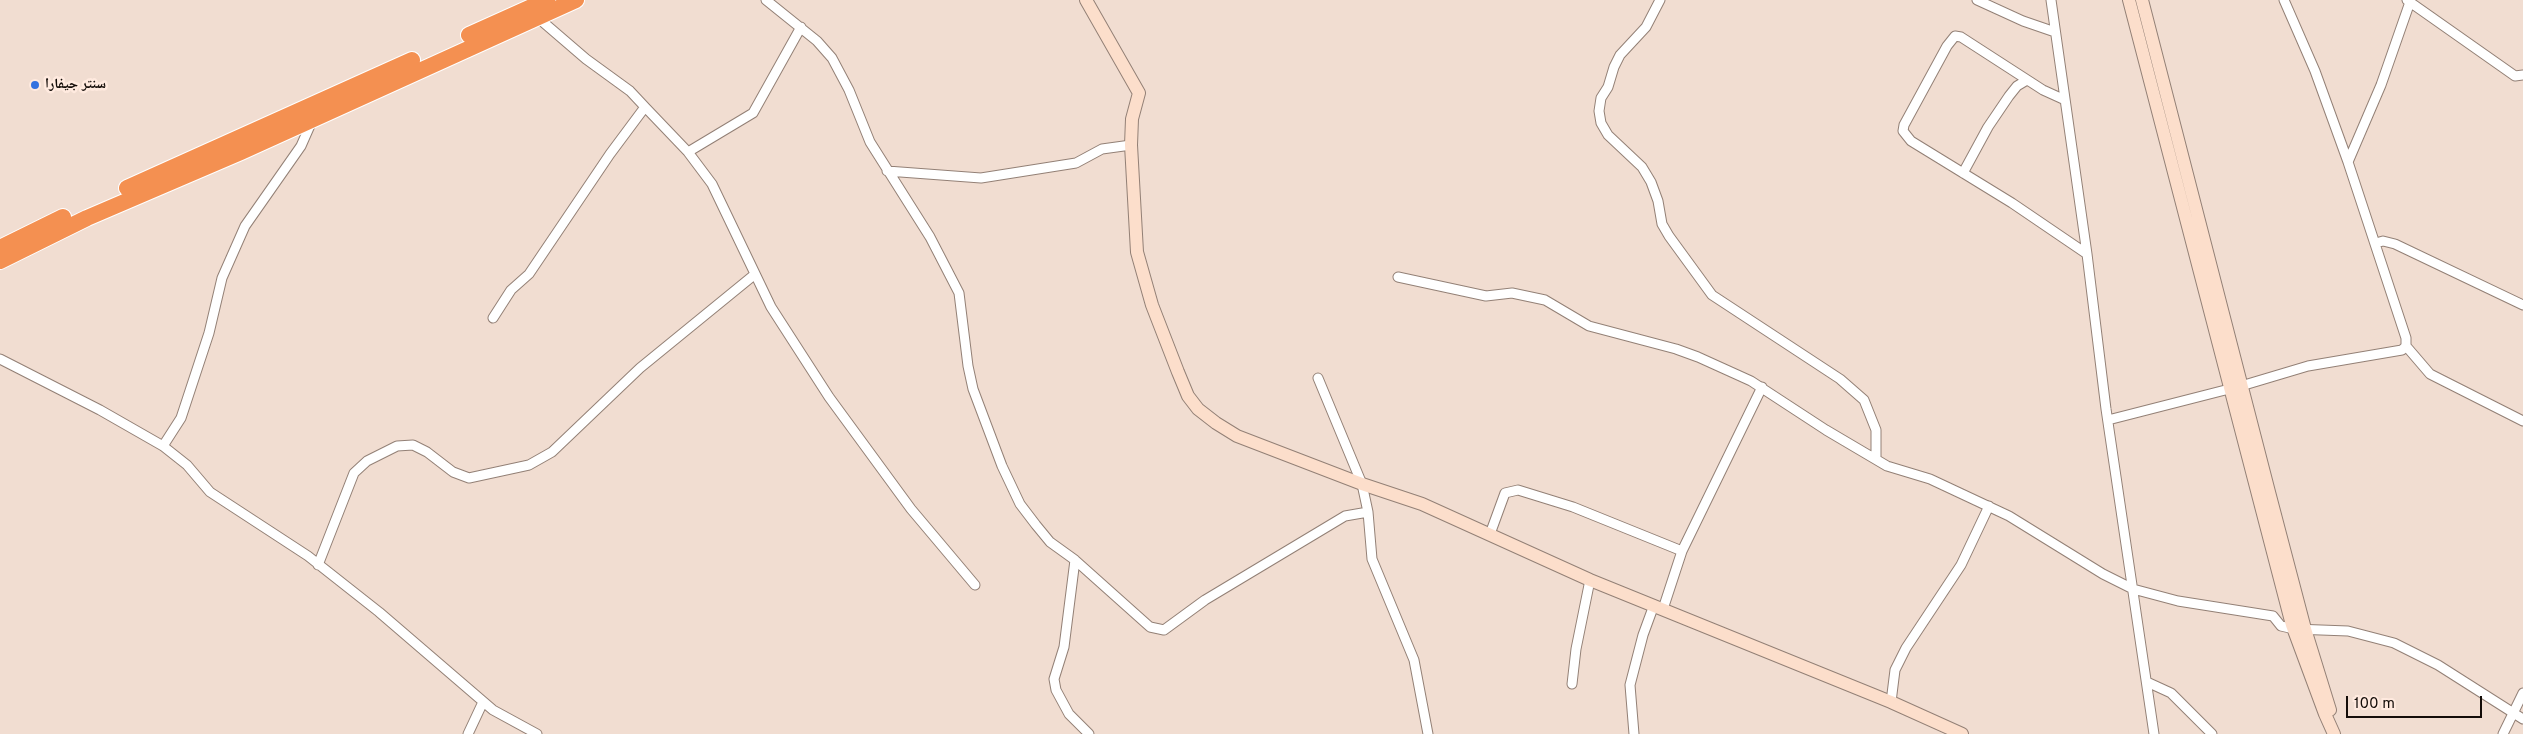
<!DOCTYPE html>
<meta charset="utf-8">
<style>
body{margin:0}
#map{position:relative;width:2523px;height:734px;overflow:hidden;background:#f1ddd1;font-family:Overpass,sans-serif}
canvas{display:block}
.scale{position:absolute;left:2346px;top:696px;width:136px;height:22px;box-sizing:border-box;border:2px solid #130c08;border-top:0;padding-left:6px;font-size:15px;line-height:18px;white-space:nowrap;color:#130c08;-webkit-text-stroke:4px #ffeadf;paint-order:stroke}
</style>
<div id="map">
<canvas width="2523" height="734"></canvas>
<div class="scale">100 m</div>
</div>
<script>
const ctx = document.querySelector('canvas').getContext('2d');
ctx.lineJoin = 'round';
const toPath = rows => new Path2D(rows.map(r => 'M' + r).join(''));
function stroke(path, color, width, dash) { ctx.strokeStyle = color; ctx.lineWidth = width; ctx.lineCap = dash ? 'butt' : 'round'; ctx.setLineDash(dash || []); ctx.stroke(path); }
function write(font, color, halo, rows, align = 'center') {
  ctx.font = font + ' Overpass,"Noto Naskh Arabic",sans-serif'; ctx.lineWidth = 5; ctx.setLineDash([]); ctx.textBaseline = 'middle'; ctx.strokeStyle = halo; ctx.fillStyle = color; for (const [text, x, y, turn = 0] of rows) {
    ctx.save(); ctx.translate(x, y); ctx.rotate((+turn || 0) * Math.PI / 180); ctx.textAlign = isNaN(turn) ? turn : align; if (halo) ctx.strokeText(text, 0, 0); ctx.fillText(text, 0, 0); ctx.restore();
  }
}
const street = toPath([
 [766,0,817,41,832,58,849,90,870,142,930,237,959,293,968,366,973,389,1002,466,1020,504,1036,525,1050,542,1075,560,1064,647,1054,679,1056,690,1069,714,1089,734],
 [1660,0,1646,27,1620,55,1614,67,1608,87,1601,98,1599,111,1601,123,1608,135,1642,167,1651,182,1658,201,1662,224,1669,236,1712,295,1840,379,1864,400,1876,430,1876,459],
 [1977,0,2023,21,2055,32],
 [2051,0,2087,254,2106,409,2154,734],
 [2407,0,2515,76,2523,75],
 [2065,100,2043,90,1961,37,1955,36,1947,46,1904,125,1903,131,1911,141,2012,203,2087,254],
 [645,107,688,152,712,184,771,307,829,397,911,509,975,585],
 [688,152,753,113,801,27],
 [2348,162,2381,85,2410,2],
 [887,171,981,178,1076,163,1102,149,1131,145],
 [1963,173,1988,127,2009,96,2017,86,2027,80],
 [2376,243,2383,241,2395,244,2523,305],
 [1398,277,1486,296,1512,293,1545,300,1589,326,1676,349,1698,357,1751,381,1826,430,1887,466,1930,479,2009,516,2103,574,2133,589,2178,601,2273,616,2281,626,2294,629,2348,631,2394,643,2438,665,2523,719],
 [493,318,511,290,529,274,610,154,645,107,630,91,586,59,536,16],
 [2406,346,2430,374,2523,421],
 [0,359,100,410,163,446,187,465,210,492,308,556,379,612,493,710,537,734],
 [1318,378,1362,484,1368,512,1372,559,1414,660,1428,734],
 [2108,420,2241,386,2308,366,2402,350,2406,346,2406,338,2348,162,2315,71,2284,0],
 [163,446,181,418,209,333,222,278,245,226,301,146,312,121],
 [1490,534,1505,493,1518,490,1573,507,1682,551],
 [1075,560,1150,627,1164,630,1205,600,1345,516,1368,512],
 [318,565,354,473,367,461,397,446,413,445,427,452,453,472,469,478,529,465,552,452,640,368,754,275],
 [1663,609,1682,551,1762,387],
 [2147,682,2171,693,2212,734],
 [1572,684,1576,649,1590,580],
 [1891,702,1895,670,1906,648,1961,565,1989,506],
 [468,734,483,702],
 [1634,734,1630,685,1643,635,1654,605],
 [2503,734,2523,693]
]);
const secondary = toPath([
 [1086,0,1139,93,1132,119,1131,145,1137,252,1152,305,1178,372,1188,396,1198,409,1216,423,1237,436,1362,484,1422,504,1590,580,1891,702,1962,734],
 [2129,0,2292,625,2325,714,2334,734],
 [2142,0,2269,492,2305,629,2330,710]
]);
const highway = toPath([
 [469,35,547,0],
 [127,188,412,60],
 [0,248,63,217],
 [0,261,87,218,241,152,576,0]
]);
stroke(street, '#938076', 11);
stroke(secondary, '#938076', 14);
stroke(highway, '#fff', 18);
stroke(street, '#fff', 9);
stroke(secondary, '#fcdecb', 12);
stroke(highway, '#f49051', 16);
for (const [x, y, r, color] of [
 [35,85,5,"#3572e0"]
]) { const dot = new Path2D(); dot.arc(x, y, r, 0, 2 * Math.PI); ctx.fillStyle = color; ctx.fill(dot); stroke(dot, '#ffeadf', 2); }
write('bold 14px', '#130c08', '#ffeadf', [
 ["سنتر جيفارا",45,85]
], 'left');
</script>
